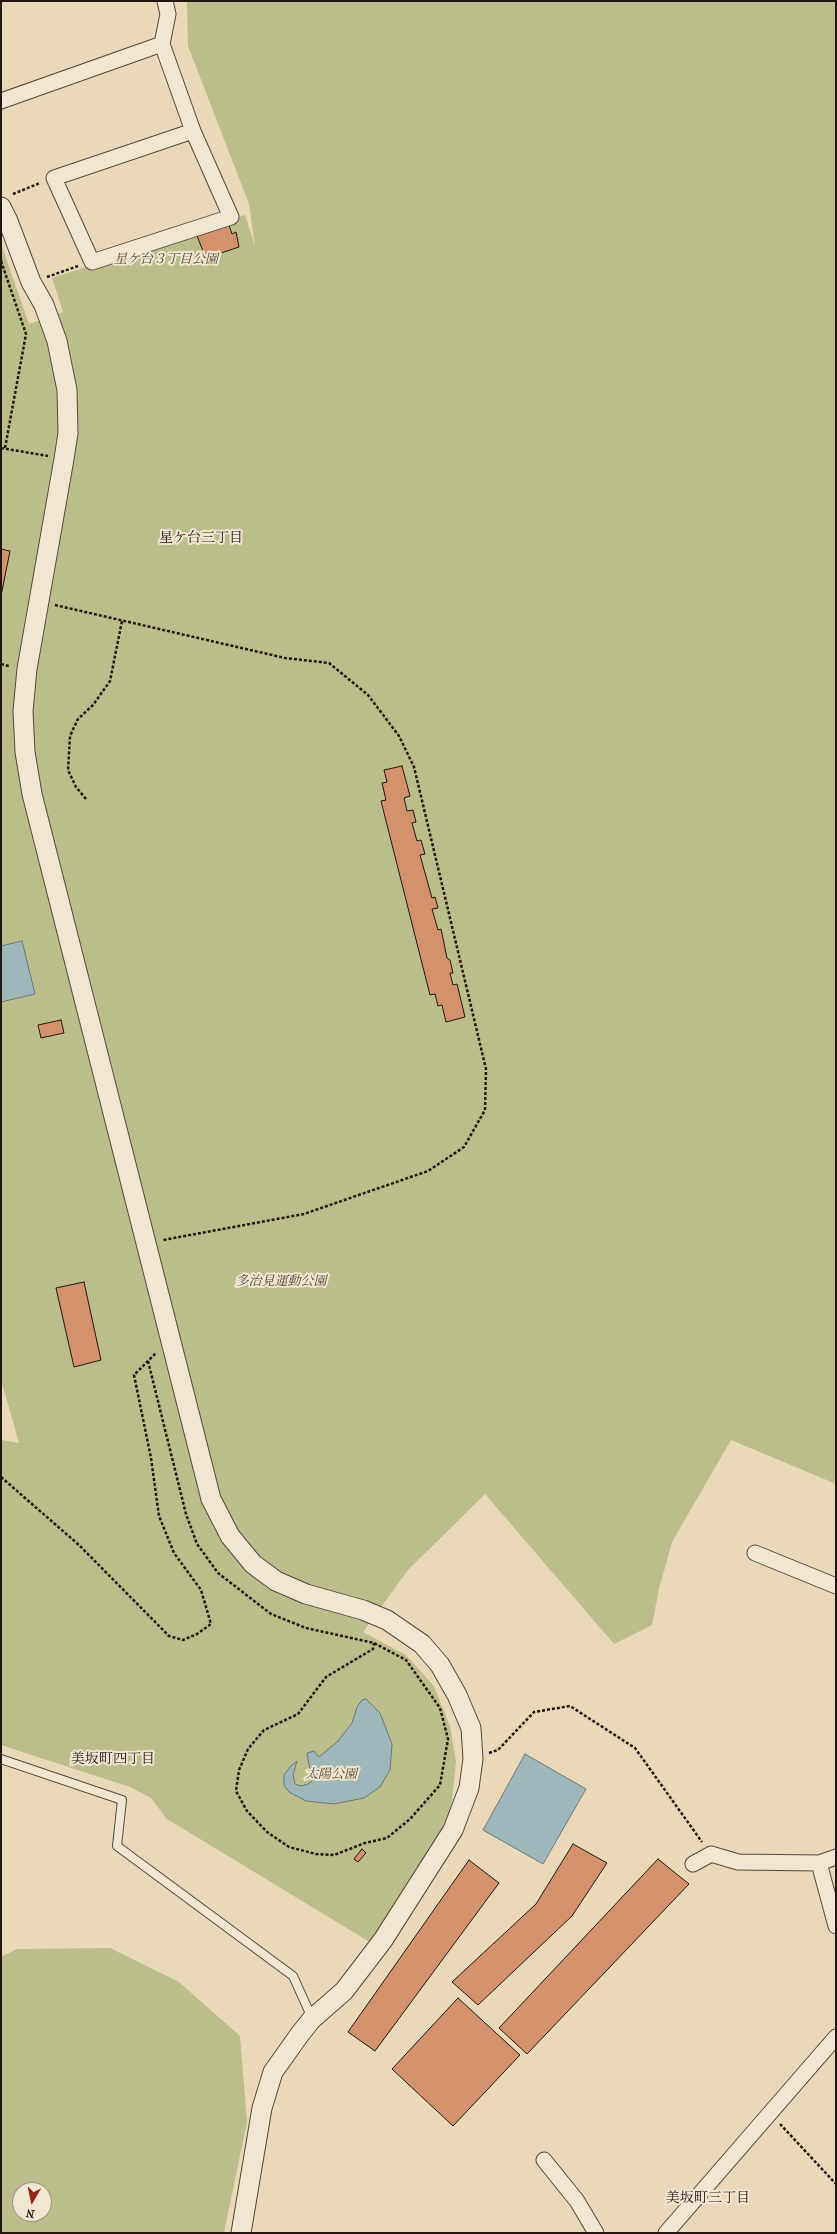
<!DOCTYPE html>
<meta charset="utf-8">
<style>
body{margin:0}
#map{position:relative;width:837px;height:2234px;overflow:hidden;background:#e9d9b8;font-family:"IM FELL French Canon",serif}
canvas{display:block}
.frame{position:absolute;inset:0;border:2px solid #221610;pointer-events:none}
.north{position:absolute;left:12px;top:2182px;width:40px;height:40px;box-sizing:border-box;background:#f1e6d1;border:1px solid #9e9384;border-radius:50%;rotate:189deg;font-size:11px;font-weight:700;line-height:16px;text-align:center;color:#221610}
.north::after{content:'';display:block;margin:auto;width:14px;height:18px;background:#8f2418;clip-path:polygon(50% 0,100% 100%,50% 72%,0 100%)}
</style>
<div id="map">
<canvas width="837" height="2234"></canvas>
<div class="frame"></div>
<div class="north">N</div>
</div>
<script>
const ctx = document.querySelector('canvas').getContext('2d');
ctx.lineJoin = 'round';
function fill(path, color) { ctx.fillStyle = color; ctx.fill(path, 'evenodd'); }
const toPath = rows => new Path2D(rows.map(r => 'M' + r).join(''));
function stroke(path, color, width, dash) { ctx.strokeStyle = color; ctx.lineWidth = width; ctx.lineCap = dash ? 'butt' : 'round'; ctx.setLineDash(dash || []); ctx.stroke(path); }
function write(font, color, halo, rows, align = 'center') {
  ctx.font = font + ' "IM FELL French Canon","Noto Serif JP",serif'; ctx.lineWidth = 4; ctx.setLineDash([]); ctx.textBaseline = 'middle'; ctx.strokeStyle = halo; ctx.fillStyle = color; for (const [text, x, y, turn = 0] of rows) {
    ctx.save(); ctx.translate(x, y); ctx.rotate((+turn || 0) * Math.PI / 180); ctx.textAlign = isNaN(turn) ? turn : align; if (halo) ctx.strokeText(text, 0, 0); ctx.fillText(text, 0, 0); ctx.restore();
  }
}
fill(toPath([
 [187,1,836,1,836,1484,731,1440,672,1542,659,1589,652,1625,614,1644,485,1494,408,1570,363,1632,406,1655,434,1686,450,1726,456,1761,450,1820,373,1944,167,1819,151,1798,130,1787,1,1745,1,1440,19,1443,1,1380,1,244,29,324,63,312,52,278,245,215,255,246,249,204,188,46],
 [110,1948,179,1982,240,2036,247,2122,224,2233,1,2233,1,1957,17,1949],
 [20,2190,44,2190,44,2214,20,2214]
]), '#bbbe8b');
const water = toPath([
 [22,941,35,994,1,1002,1,946,22,941],
 [366,1699,380,1713,392,1744,390,1770,380,1787,364,1798,334,1804,306,1801,289,1792,284,1785,284,1775,291,1766,297,1761,293,1775,295,1784,301,1786,308,1784,312,1781,307,1753,314,1751,319,1757,338,1741,352,1723,357,1707,362,1700,366,1699],
 [525,1754,586,1789,543,1864,483,1830,525,1754]
]);
fill(water, '#9eb7bb');
stroke(water, '#6c7777', 1);
const building = toPath([
 [229,225,232,234,236,232,239,247,215,255,214,253,205,256,197,236,229,225],
 [1,549,10,551,1,596,1,549],
 [402,766,410,796,404,798,407,811,413,810,416,822,412,823,417,841,421,840,425,854,420,855,432,898,435,897,438,908,432,909,438,930,441,929,447,958,450,960,453,973,450,973,453,985,457,984,465,1017,446,1022,442,1005,438,1006,435,994,430,995,381,801,386,800,382,783,387,782,384,770,402,766],
 [61,1020,64,1033,41,1038,38,1025,61,1020],
 [84,1282,101,1360,74,1367,56,1288,84,1282],
 [573,1844,607,1863,572,1916,478,2005,452,1982,536,1904,573,1844],
 [362,1849,366,1853,358,1862,354,1859,362,1849],
 [658,1859,689,1884,527,2054,499,2028,658,1859],
 [469,1860,499,1883,375,2051,348,2032,469,1860],
 [458,1998,520,2055,453,2126,392,2069,458,1998]
]);
fill(building, '#d3916c');
stroke(building, '#221610', 1);
const service = toPath([
 [1,1759,122,1800,117,1846,293,1976,312,2018]
]);
const minor = toPath([
 [165,1,168,14,162,44,193,131],
 [1,101,162,44],
 [193,131,231,217,92,262,54,178,193,131],
 [755,1553,836,1586],
 [836,1857,819,1863,836,1926],
 [693,1864,711,1854,738,1862,819,1863],
 [544,2160,577,2201,596,2233],
 [666,2233,836,2037]
]);
const tertiary = toPath([
 [1,207,8,221,31,282,44,305,57,341,67,390,68,433,64,459,27,669,23,711,25,752,32,794,211,1499,230,1536,253,1564,276,1581,306,1594,363,1610,387,1620,422,1644,440,1665,457,1695,471,1728,473,1759,469,1788,453,1830,383,1940,344,1991,312,2019,300,2034,273,2072,262,2108,241,2233]
]);
stroke(service, '#54473a', 10);
stroke(minor, '#54473a', 17);
stroke(tertiary, '#54473a', 21);
stroke(toPath([
 [13,194,40,183],
 [1,261,26,334,5,448],
 [47,277,78,266],
 [1,448,48,456],
 [55,605,285,658,329,663,368,695,399,736,414,767,486,1069,485,1110,464,1147,428,1171,304,1214,163,1240],
 [1,664,9,666],
 [86,799,76,787,68,770,70,736,78,719,93,705,110,681,122,621],
 [148,1361,186,1514,197,1544,218,1573,271,1614,306,1628,374,1643,406,1660,440,1708,448,1739,440,1785,410,1819,387,1838,365,1843,334,1855,316,1854,289,1847,267,1832,247,1811,236,1791,239,1770,248,1749,264,1730,298,1714,326,1677,373,1649,374,1643],
 [1,1477,79,1545,169,1636,183,1640,197,1634,211,1624,201,1590,174,1553,159,1516,151,1458,134,1375,156,1353],
 [489,1753,498,1750,534,1712,570,1706,635,1748,702,1842],
 [780,2124,836,2184]
]), '#221610', 2.5, [3, 2]);
stroke(service, '#f1e6d1', 8);
stroke(minor, '#f1e6d1', 15);
stroke(tertiary, '#f1e6d1', 19);
write('italic 13px', '#504835', '#f1e6d1', [
 ["星ケ台３丁目公園",166,260],
 ["多治見運動公園",281,1282],
 ["太陽公園",331,1775]
]);
write('14px', '#221610', '#f1e6d1', [
 ["星ケ台三丁目",201,539],
 ["美坂町四丁目",113,1760],
 ["美坂町三丁目",708,2199]
]);
</script>
